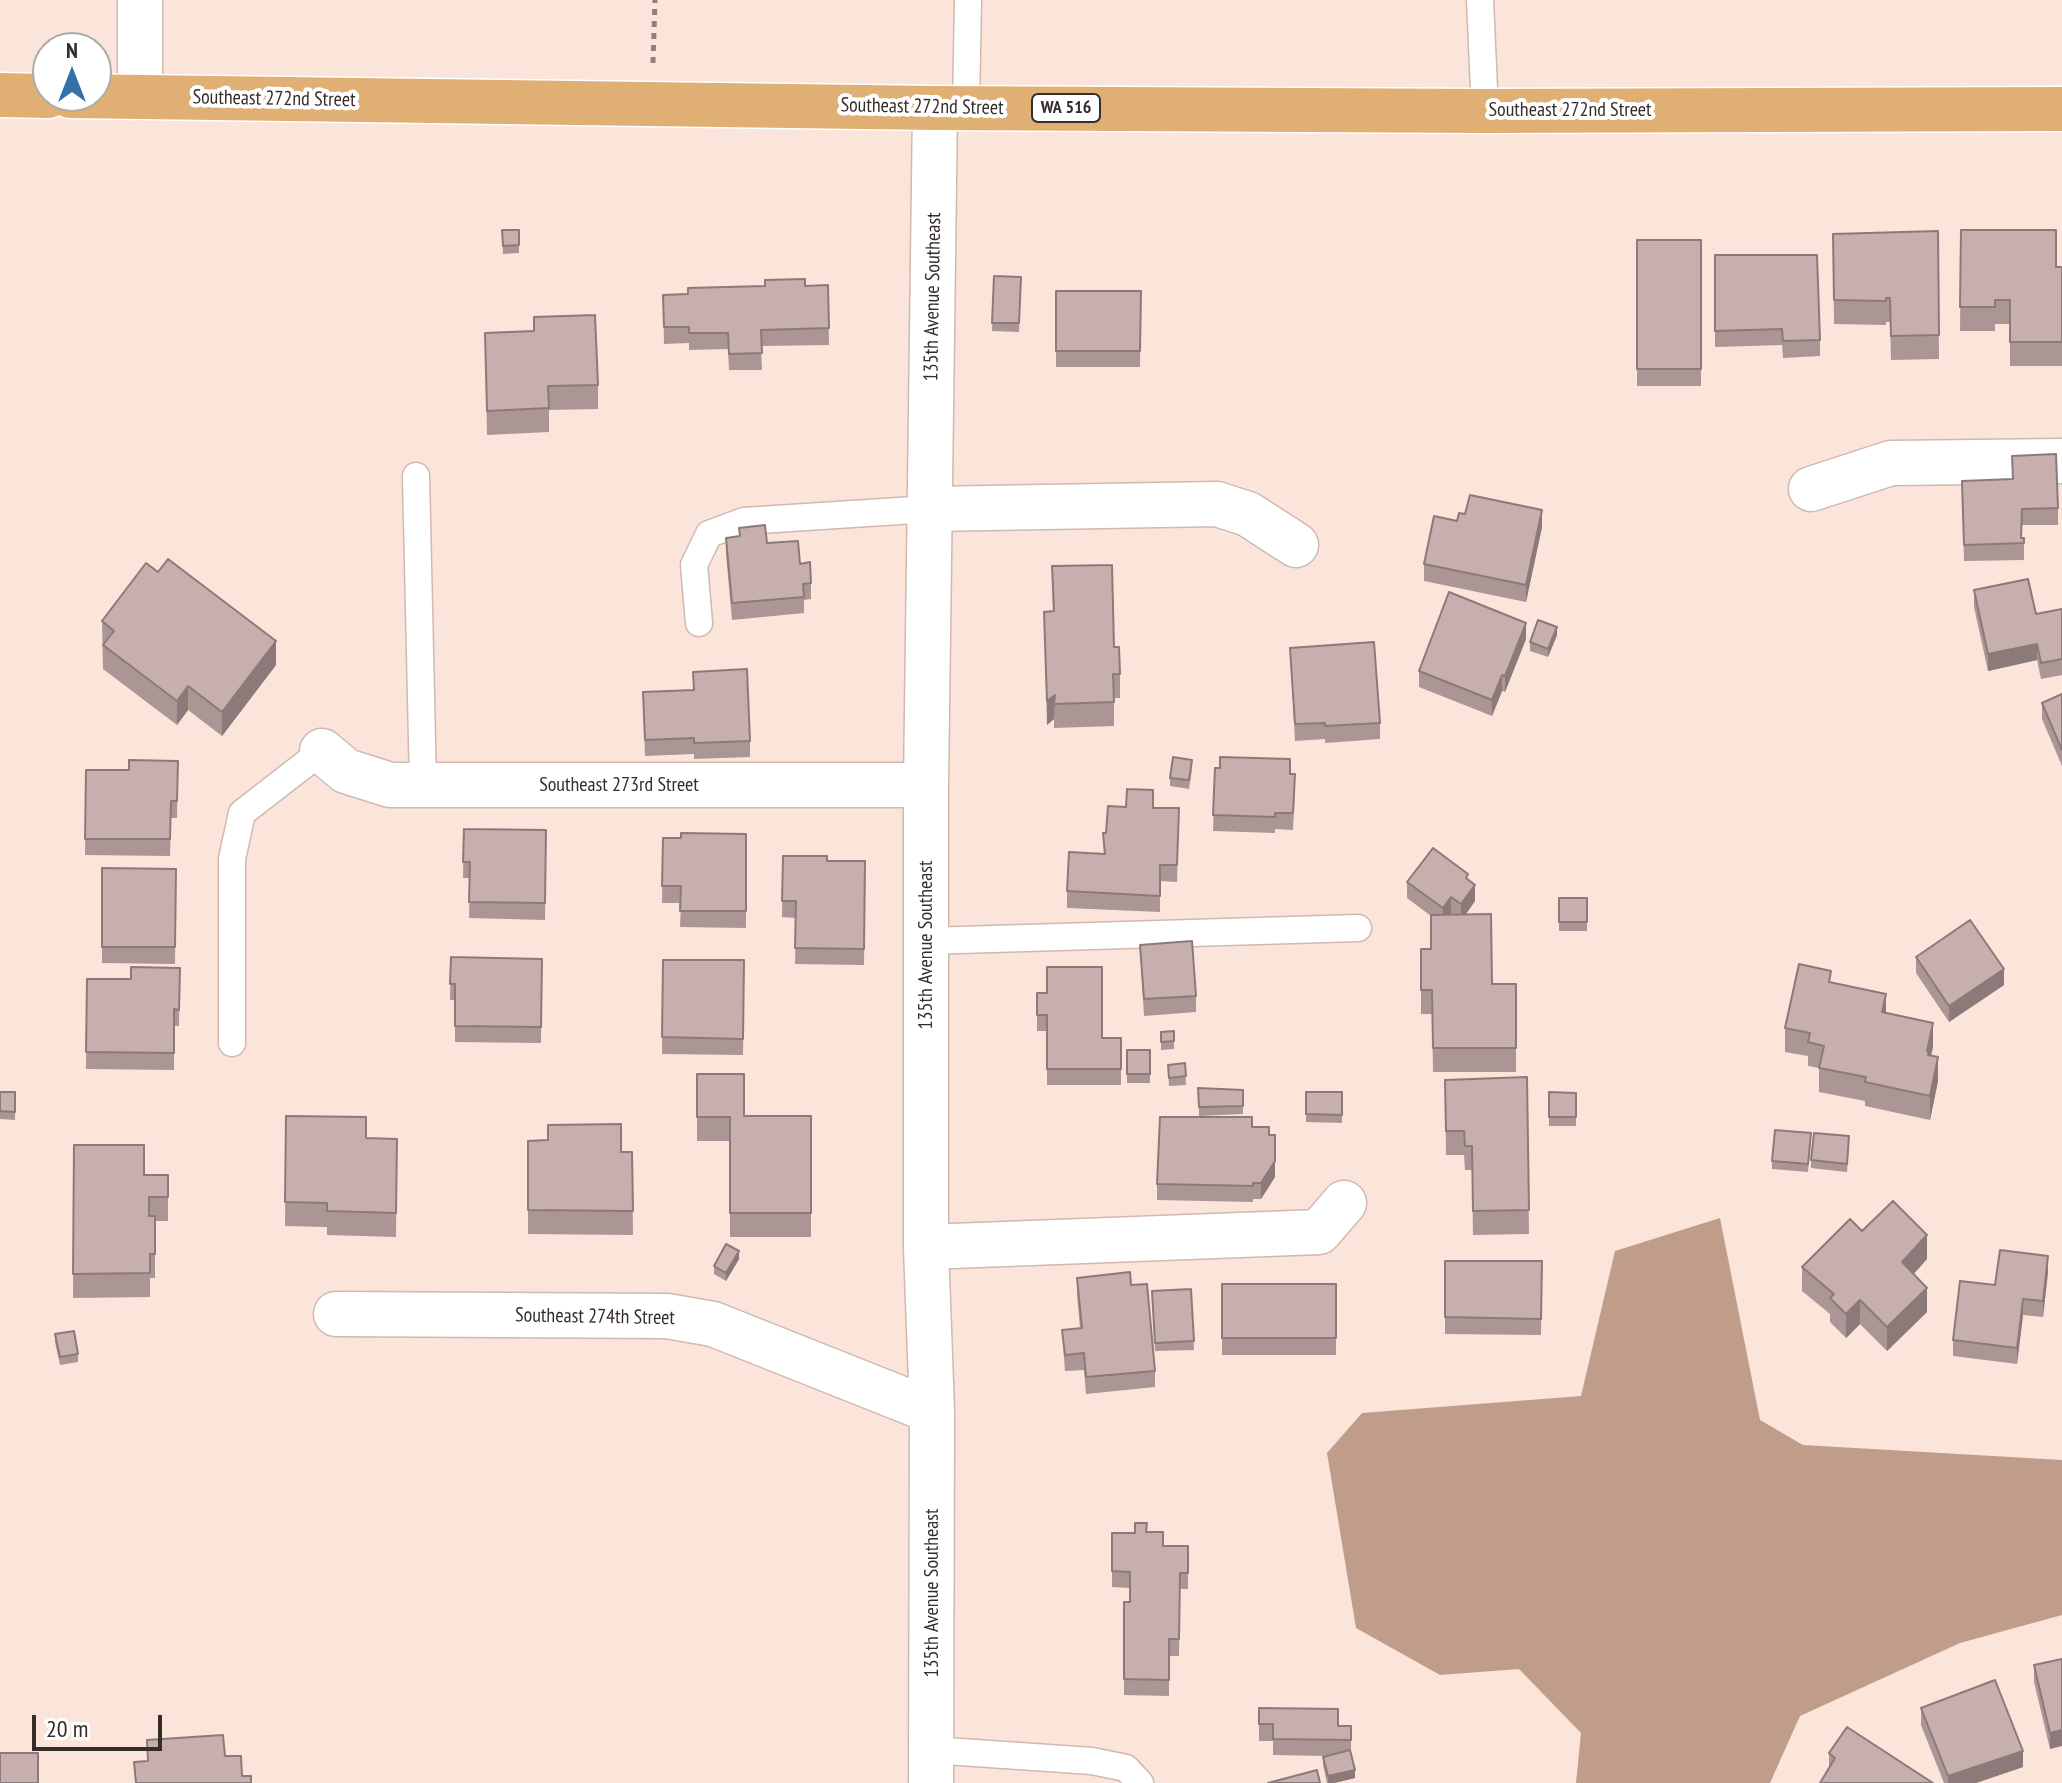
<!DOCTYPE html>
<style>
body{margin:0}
#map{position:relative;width:2062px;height:1783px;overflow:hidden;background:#fbe4da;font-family:"PT Sans Narrow",sans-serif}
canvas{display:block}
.north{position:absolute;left:32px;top:32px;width:80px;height:80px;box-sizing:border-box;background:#fff;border:2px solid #aeaba9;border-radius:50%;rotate:0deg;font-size:22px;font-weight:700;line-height:32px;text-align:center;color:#352d29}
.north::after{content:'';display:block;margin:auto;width:28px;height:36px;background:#3171a8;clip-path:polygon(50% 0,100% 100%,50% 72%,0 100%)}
.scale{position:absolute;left:32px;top:1715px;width:130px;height:36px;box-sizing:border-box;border:4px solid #352d29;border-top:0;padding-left:10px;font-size:24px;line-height:28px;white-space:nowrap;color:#352d29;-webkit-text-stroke:6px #fff;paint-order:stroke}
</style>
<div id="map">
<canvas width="2062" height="1783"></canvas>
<div class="north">N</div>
<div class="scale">20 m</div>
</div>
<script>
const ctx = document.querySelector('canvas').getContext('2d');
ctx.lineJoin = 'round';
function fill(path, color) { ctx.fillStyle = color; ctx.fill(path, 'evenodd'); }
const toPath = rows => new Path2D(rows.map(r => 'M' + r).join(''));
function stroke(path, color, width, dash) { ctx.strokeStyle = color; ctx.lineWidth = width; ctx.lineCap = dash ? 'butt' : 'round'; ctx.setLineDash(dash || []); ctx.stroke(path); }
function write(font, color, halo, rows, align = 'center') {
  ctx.font = font + ' "PT Sans Narrow",sans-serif'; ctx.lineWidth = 8; ctx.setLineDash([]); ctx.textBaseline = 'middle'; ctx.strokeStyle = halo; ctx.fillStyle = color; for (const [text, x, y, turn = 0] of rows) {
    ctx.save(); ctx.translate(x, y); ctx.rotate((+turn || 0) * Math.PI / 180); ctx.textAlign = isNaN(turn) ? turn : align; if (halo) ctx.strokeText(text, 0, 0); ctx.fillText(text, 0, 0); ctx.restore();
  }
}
fill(toPath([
 [1720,1218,1760,1420,1803,1445,2062,1460,2062,1615,1960,1643,1800,1716,1770,1783,1576,1783,1581,1733,1519,1669,1440,1675,1356,1628,1327,1453,1362,1413,1581,1396,1615,1251]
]), '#c09c8b');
const service = toPath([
 [1480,0,1485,111],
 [966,108,968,0],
 [416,476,423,785],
 [699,623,694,565,709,534,744,521,930,509],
 [926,941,1358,928],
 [232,1043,232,859,242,813,322,751],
 [931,1750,1092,1761,1126,1768,1140,1783]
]);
const minor = toPath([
 [140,0,140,97],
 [1811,489,1891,463,2062,461],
 [930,509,1217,504,1248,514,1296,545],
 [322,751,346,771,390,785,926,785],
 [926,1247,1319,1232,1344,1203],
 [336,1314,667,1316,713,1324,932,1411],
 [931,1783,932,1411,926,1247,926,785,935,108]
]);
const primary = toPath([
 [0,95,48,96],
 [70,96,935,108,1485,111,2062,109]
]);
stroke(service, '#cfb9b0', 29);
stroke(minor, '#cfb9b0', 47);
stroke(primary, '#fff', 47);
stroke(toPath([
 [653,63,655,0]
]), '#90827b', 5, [6, 6]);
stroke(service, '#fff', 26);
stroke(minor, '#fff', 44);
stroke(primary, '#e0af74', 44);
fill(toPath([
 [502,230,519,230,519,253,503,254],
 [1961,230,2056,267,2062,267,2062,366,2010,366,2010,324,1995,324,1995,331,1960,331],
 [1938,231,1939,359,1891,360,1890,322,1886,322,1886,325,1834,324,1833,234],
 [1637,240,1701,240,1701,386,1637,386],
 [1715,255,1820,340,1820,356,1783,358,1782,345,1715,347],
 [994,276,1021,277,1019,332,992,331],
 [828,285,829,345,761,346,762,370,729,370,728,349,689,350,689,343,664,344,663,295],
 [1056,291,1141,291,1140,367,1056,367],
 [485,333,598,385,598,409,549,410,549,432,487,435],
 [2012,456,2058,508,2058,525,2022,525,2022,538,2024,538,2024,560,1964,561,1962,481,2012,479],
 [1465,514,1542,527,1526,602,1424,581,1424,564,1457,521],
 [739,528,800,564,811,583,811,599,804,600,804,613,732,620,726,554,726,538,739,536],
 [1052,566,1114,647,1120,674,1120,698,1114,698,1114,726,1054,728,1054,719,1047,725,1044,612,1053,611],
 [1974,590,2036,614,2062,609,2062,675,2041,679,2037,660,1988,671,1974,607],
 [102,621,276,665,222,736,188,710,177,725,103,669],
 [1557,635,1548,657,1530,651,1530,642],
 [1526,639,1505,692,1502,691,1492,716,1419,687,1419,671],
 [1290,648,1380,723,1380,739,1325,743,1325,739,1295,741],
 [693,672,750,741,750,757,694,759,694,754,645,756,643,692,693,690],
 [2062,694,2062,766,2042,719,2042,703],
 [178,761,177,818,171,818,170,856,85,855,86,770,129,770],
 [1215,768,1290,774,1295,790,1293,830,1275,829,1275,833,1213,831],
 [1192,769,1189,789,1170,786,1170,778],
 [1153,808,1179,808,1177,882,1160,881,1160,912,1067,908,1067,891,1104,854,1103,833,1106,833],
 [464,829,546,830,545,920,469,918,470,878,463,878],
 [746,834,746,928,680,927,681,903,662,903,663,838],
 [783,856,827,861,865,861,864,965,795,964,796,918,782,917],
 [102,868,176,869,175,964,102,963],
 [1468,879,1475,901,1466,914,1492,984,1516,984,1516,1072,1433,1072,1432,1014,1421,1014,1421,949,1431,949,1431,916,1407,898,1407,882],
 [1559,898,1587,898,1587,931,1559,931],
 [1140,945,1196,996,1196,1012,1144,1016],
 [451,957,542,959,541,1043,455,1042,455,1000,450,1000],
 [1916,957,2004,985,1949,1022,1916,973],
 [663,960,744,960,743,1055,662,1054],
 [180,968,179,1026,174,1026,174,1070,86,1069,87,979,131,979],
 [1831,982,1886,1013,1933,1047,1931,1056,1938,1081,1930,1120,1865,1106,1865,1101,1819,1092,1819,1068,1808,1066,1808,1056,1785,1052,1785,1028],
 [1037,993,1102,1038,1121,1038,1121,1085,1047,1085,1047,1031,1037,1031],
 [1174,1031,1174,1049,1161,1050,1161,1032],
 [1127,1050,1150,1050,1150,1083,1127,1083],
 [1185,1063,1186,1085,1169,1086,1168,1065],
 [697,1074,744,1116,811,1116,811,1237,730,1237,730,1141,697,1141],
 [1527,1077,1529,1234,1473,1235,1472,1170,1465,1170,1464,1155,1446,1155,1445,1080],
 [1198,1088,1243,1090,1243,1114,1199,1116],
 [0,1092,15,1092,15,1120,0,1119],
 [1306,1092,1342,1092,1342,1123,1306,1122],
 [1549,1092,1576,1093,1576,1126,1549,1126],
 [286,1116,366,1138,397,1139,396,1237,327,1235,327,1227,285,1226],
 [1252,1127,1269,1135,1275,1177,1261,1199,1253,1199,1253,1202,1157,1200,1157,1184],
 [528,1141,621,1152,632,1152,633,1235,528,1234],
 [1811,1141,1808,1172,1772,1169,1772,1161],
 [1849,1144,1847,1172,1811,1168,1811,1160],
 [74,1145,144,1175,168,1175,168,1221,155,1221,155,1278,150,1278,150,1297,73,1298],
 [1862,1231,1927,1259,1914,1274,1927,1312,1887,1351,1860,1324,1846,1338,1830,1322,1830,1314,1802,1291,1802,1267],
 [739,1259,726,1281,714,1274,714,1266],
 [1445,1261,1542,1261,1541,1335,1445,1334],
 [2048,1272,2043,1317,2023,1315,2017,1364,1953,1356,1953,1340,1995,1285],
 [1077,1278,1131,1285,1155,1371,1155,1387,1086,1394,1084,1370,1065,1371,1062,1330,1080,1328,1077,1294],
 [1222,1284,1336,1284,1336,1355,1222,1355],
 [1191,1289,1194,1350,1155,1351,1152,1291],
 [55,1334,78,1354,78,1362,60,1365,55,1342],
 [1147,1532,1163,1546,1188,1546,1188,1589,1180,1589,1179,1656,1169,1656,1169,1696,1124,1695,1124,1602,1130,1602,1130,1588,1112,1587,1112,1533],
 [2062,1659,2050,1749,2034,1682,2034,1665],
 [1259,1708,1338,1726,1351,1726,1351,1754,1355,1778,1334,1783,1327,1783,1323,1765,1323,1757,1326,1756,1273,1755,1273,1741,1259,1741],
 [1921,1708,2023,1767,1976,1783,1944,1783,1921,1725],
 [1829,1753,1933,1783,1829,1768]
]), '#ab9695');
fill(toPath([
 [1542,510,1542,527,1526,602,1526,585],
 [1526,623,1526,639,1505,692,1505,676],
 [1557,627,1557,635,1548,657,1548,649],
 [276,641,276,665,222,736,222,712],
 [2037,644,2037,660,1988,671,1988,654],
 [1502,675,1502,691,1492,716,1492,700],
 [188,686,188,710,177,725,177,701],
 [1055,695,1054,719,1047,725,1047,701],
 [1475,885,1475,901,1461,921,1461,904],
 [1451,897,1451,913,1443,925,1443,908],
 [2004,969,2004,985,1949,1022,1949,1006],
 [1886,994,1886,1018,1882,1012],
 [1933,1023,1933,1047,1929,1063,1927,1051],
 [1938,1057,1938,1081,1930,1120,1930,1096],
 [1275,1161,1275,1177,1261,1199,1261,1183],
 [1927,1235,1927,1259,1902,1286,1902,1262],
 [739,1251,739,1259,726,1281,726,1273],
 [2048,1256,2048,1272,2043,1317,2043,1301],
 [1927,1288,1927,1312,1887,1351,1887,1327],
 [2023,1299,2023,1315,2017,1364,2017,1348],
 [1860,1300,1860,1324,1846,1338,1846,1314],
 [2062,1730,2062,1746,2050,1749,2050,1733],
 [2023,1751,2023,1767,1976,1783,1948,1783,1948,1776],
 [1355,1770,1355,1778,1334,1783,1328,1783,1328,1776]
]), '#8b7a79');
const building = toPath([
 [502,230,519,230,519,245,503,246,502,230],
 [1961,230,2056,230,2056,267,2062,267,2062,342,2010,342,2010,300,1995,300,1995,307,1960,307,1961,230],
 [1938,231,1939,335,1891,336,1890,298,1886,298,1886,301,1834,300,1833,234,1938,231],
 [1637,240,1701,240,1701,369,1637,369,1637,240],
 [1715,255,1817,255,1820,340,1783,341,1782,329,1715,331,1715,255],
 [994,276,1021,277,1019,323,992,323,994,276],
 [805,279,805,286,828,285,829,328,761,330,762,353,729,354,728,333,689,333,689,327,664,327,663,295,688,294,688,288,765,286,765,280,805,279],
 [1056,291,1141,291,1140,351,1056,351,1056,291],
 [595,315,598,385,548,386,549,408,487,411,485,333,534,331,534,317,595,315],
 [2056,454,2058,508,2022,509,2021,538,2024,538,2024,543,1964,545,1962,481,2013,479,2012,456,2056,454],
 [1470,495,1542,510,1526,585,1424,564,1434,516,1457,521,1459,513,1465,514,1470,495],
 [765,525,767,543,798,541,800,564,810,562,811,583,803,584,804,597,732,603,726,538,740,536,739,528,765,525],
 [168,559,276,641,222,712,188,686,177,701,103,645,114,631,102,621,146,563,158,572,168,559],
 [1112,565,1114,647,1119,647,1120,674,1113,674,1114,702,1054,704,1055,695,1047,701,1044,612,1054,611,1052,566,1112,565],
 [2028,579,2036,614,2062,609,2062,659,2041,663,2037,644,1988,654,1974,590,2028,579],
 [1449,592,1526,623,1505,676,1502,675,1492,700,1419,671,1449,592],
 [1538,620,1557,627,1548,649,1530,642,1538,620],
 [1374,642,1380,723,1325,726,1325,723,1295,724,1290,648,1374,642],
 [747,669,750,741,694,743,694,738,645,740,643,692,694,690,693,672,747,669],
 [2062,694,2062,750,2042,703,2062,694],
 [1173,757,1192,760,1189,780,1170,778,1173,757],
 [1220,757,1290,759,1290,774,1295,774,1293,813,1275,813,1275,817,1213,815,1215,768,1220,768,1220,757],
 [129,760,178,761,177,801,171,801,170,839,85,839,86,770,129,770,129,760],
 [1127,789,1153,790,1153,808,1179,808,1177,865,1160,865,1160,896,1067,891,1069,852,1105,854,1103,833,1106,833,1108,806,1126,807,1127,789],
 [464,829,546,830,545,903,469,902,470,862,463,862,464,829],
 [681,833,746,834,746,911,680,911,681,886,662,886,663,838,681,838,681,833],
 [1433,848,1468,874,1466,878,1475,885,1461,904,1451,897,1443,908,1407,882,1433,848],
 [783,856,827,856,827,861,865,861,864,949,795,948,796,901,782,901,783,856],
 [102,868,176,869,175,947,102,947,102,868],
 [1559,898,1587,898,1587,922,1559,922,1559,898],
 [1491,914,1492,984,1516,984,1516,1048,1433,1048,1432,990,1421,990,1421,949,1431,949,1431,915,1491,914],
 [1970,920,2004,969,1949,1006,1916,957,1970,920],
 [1192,941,1196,996,1144,999,1140,945,1192,941],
 [451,957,542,959,541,1027,455,1026,455,984,450,984,451,957],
 [663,960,744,960,743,1039,662,1037,663,960],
 [1799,964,1831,971,1829,982,1886,994,1882,1012,1933,1023,1927,1051,1929,1051,1928,1055,1938,1057,1930,1096,1865,1082,1866,1077,1819,1068,1824,1046,1808,1042,1810,1033,1785,1028,1799,964],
 [131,967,180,968,179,1010,174,1009,174,1053,86,1052,87,979,131,979,131,967],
 [1047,967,1102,967,1102,1038,1121,1038,1121,1069,1047,1069,1047,1015,1037,1015,1037,993,1047,993,1047,967],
 [1174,1031,1174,1041,1161,1042,1161,1032,1174,1031],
 [1127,1050,1150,1050,1150,1074,1127,1074,1127,1050],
 [1185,1063,1186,1076,1169,1078,1168,1065,1185,1063],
 [697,1074,744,1074,744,1116,811,1116,811,1213,730,1213,730,1117,697,1117,697,1074],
 [1527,1077,1529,1210,1473,1211,1472,1146,1465,1146,1464,1131,1446,1131,1445,1080,1527,1077],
 [1198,1088,1243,1090,1243,1106,1199,1107,1198,1088],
 [0,1092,15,1092,15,1112,0,1111,0,1092],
 [1306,1092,1342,1092,1342,1115,1306,1114,1306,1092],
 [1549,1092,1576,1093,1576,1117,1549,1117,1549,1092],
 [286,1116,366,1117,366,1138,397,1139,396,1213,327,1211,327,1203,285,1202,286,1116],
 [1160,1117,1252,1117,1252,1127,1269,1127,1269,1135,1275,1135,1275,1161,1261,1183,1253,1183,1253,1186,1157,1184,1160,1117],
 [621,1124,621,1152,632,1152,633,1211,528,1210,528,1141,548,1140,548,1125,621,1124],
 [1775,1130,1811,1133,1808,1164,1772,1161,1775,1130],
 [1814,1133,1849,1136,1847,1164,1811,1160,1814,1133],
 [74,1145,144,1145,144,1175,168,1175,168,1197,149,1197,149,1216,155,1216,155,1254,150,1254,150,1273,73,1274,74,1145],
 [1893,1201,1927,1235,1902,1262,1927,1288,1887,1327,1860,1300,1846,1314,1830,1298,1834,1294,1802,1267,1850,1219,1862,1231,1893,1201],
 [726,1244,739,1251,726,1273,714,1266,726,1244],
 [2000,1250,2048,1256,2043,1301,2023,1299,2017,1348,1953,1340,1960,1281,1995,1285,2000,1250],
 [1445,1261,1542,1261,1541,1319,1445,1317,1445,1261],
 [1130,1272,1131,1285,1147,1284,1155,1371,1086,1377,1084,1353,1065,1355,1062,1330,1082,1328,1077,1278,1130,1272],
 [1222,1284,1336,1284,1336,1338,1222,1338,1222,1284],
 [1191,1289,1194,1341,1155,1343,1152,1291,1191,1289],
 [74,1331,78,1354,60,1357,55,1334,74,1331],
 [1135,1523,1147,1523,1146,1532,1163,1532,1163,1546,1188,1546,1188,1573,1180,1573,1179,1639,1169,1639,1169,1680,1124,1679,1124,1602,1130,1602,1130,1572,1112,1571,1112,1533,1135,1533,1135,1523],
 [2062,1659,2062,1730,2050,1733,2034,1665,2062,1659],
 [1995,1680,2023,1751,1948,1776,1921,1708,1995,1680],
 [1259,1708,1338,1709,1338,1726,1351,1726,1351,1740,1273,1739,1273,1724,1259,1724,1259,1708],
 [1847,1727,1933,1783,1820,1783,1835,1758,1829,1753,1847,1727],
 [223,1735,225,1756,241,1756,242,1776,251,1776,251,1783,136,1783,134,1762,148,1761,147,1740,223,1735],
 [1350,1750,1355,1770,1328,1776,1323,1757,1350,1750],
 [0,1753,38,1753,38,1783,0,1783,0,1753],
 [1317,1770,1320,1783,1268,1783,1317,1770]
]);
fill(building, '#c7afad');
stroke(building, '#8b7a79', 2);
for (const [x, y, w] of [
 [1066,108,68]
]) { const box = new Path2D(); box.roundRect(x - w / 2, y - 14, w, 28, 6); ctx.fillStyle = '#fff'; ctx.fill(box); stroke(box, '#352d29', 2); }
write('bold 18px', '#352d29', null, [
 ["WA 516",1066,108]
]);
write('20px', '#352d29', '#fff', [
 ["Southeast 272nd Street",274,99,1],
 ["Southeast 272nd Street",922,107,1],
 ["Southeast 272nd Street",1570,110],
 ["135th Avenue Southeast",933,297,-89],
 ["Southeast 273rd Street",619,785],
 ["135th Avenue Southeast",926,945,-90],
 ["Southeast 274th Street",595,1317,1],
 ["135th Avenue Southeast",932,1593,-90]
]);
</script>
